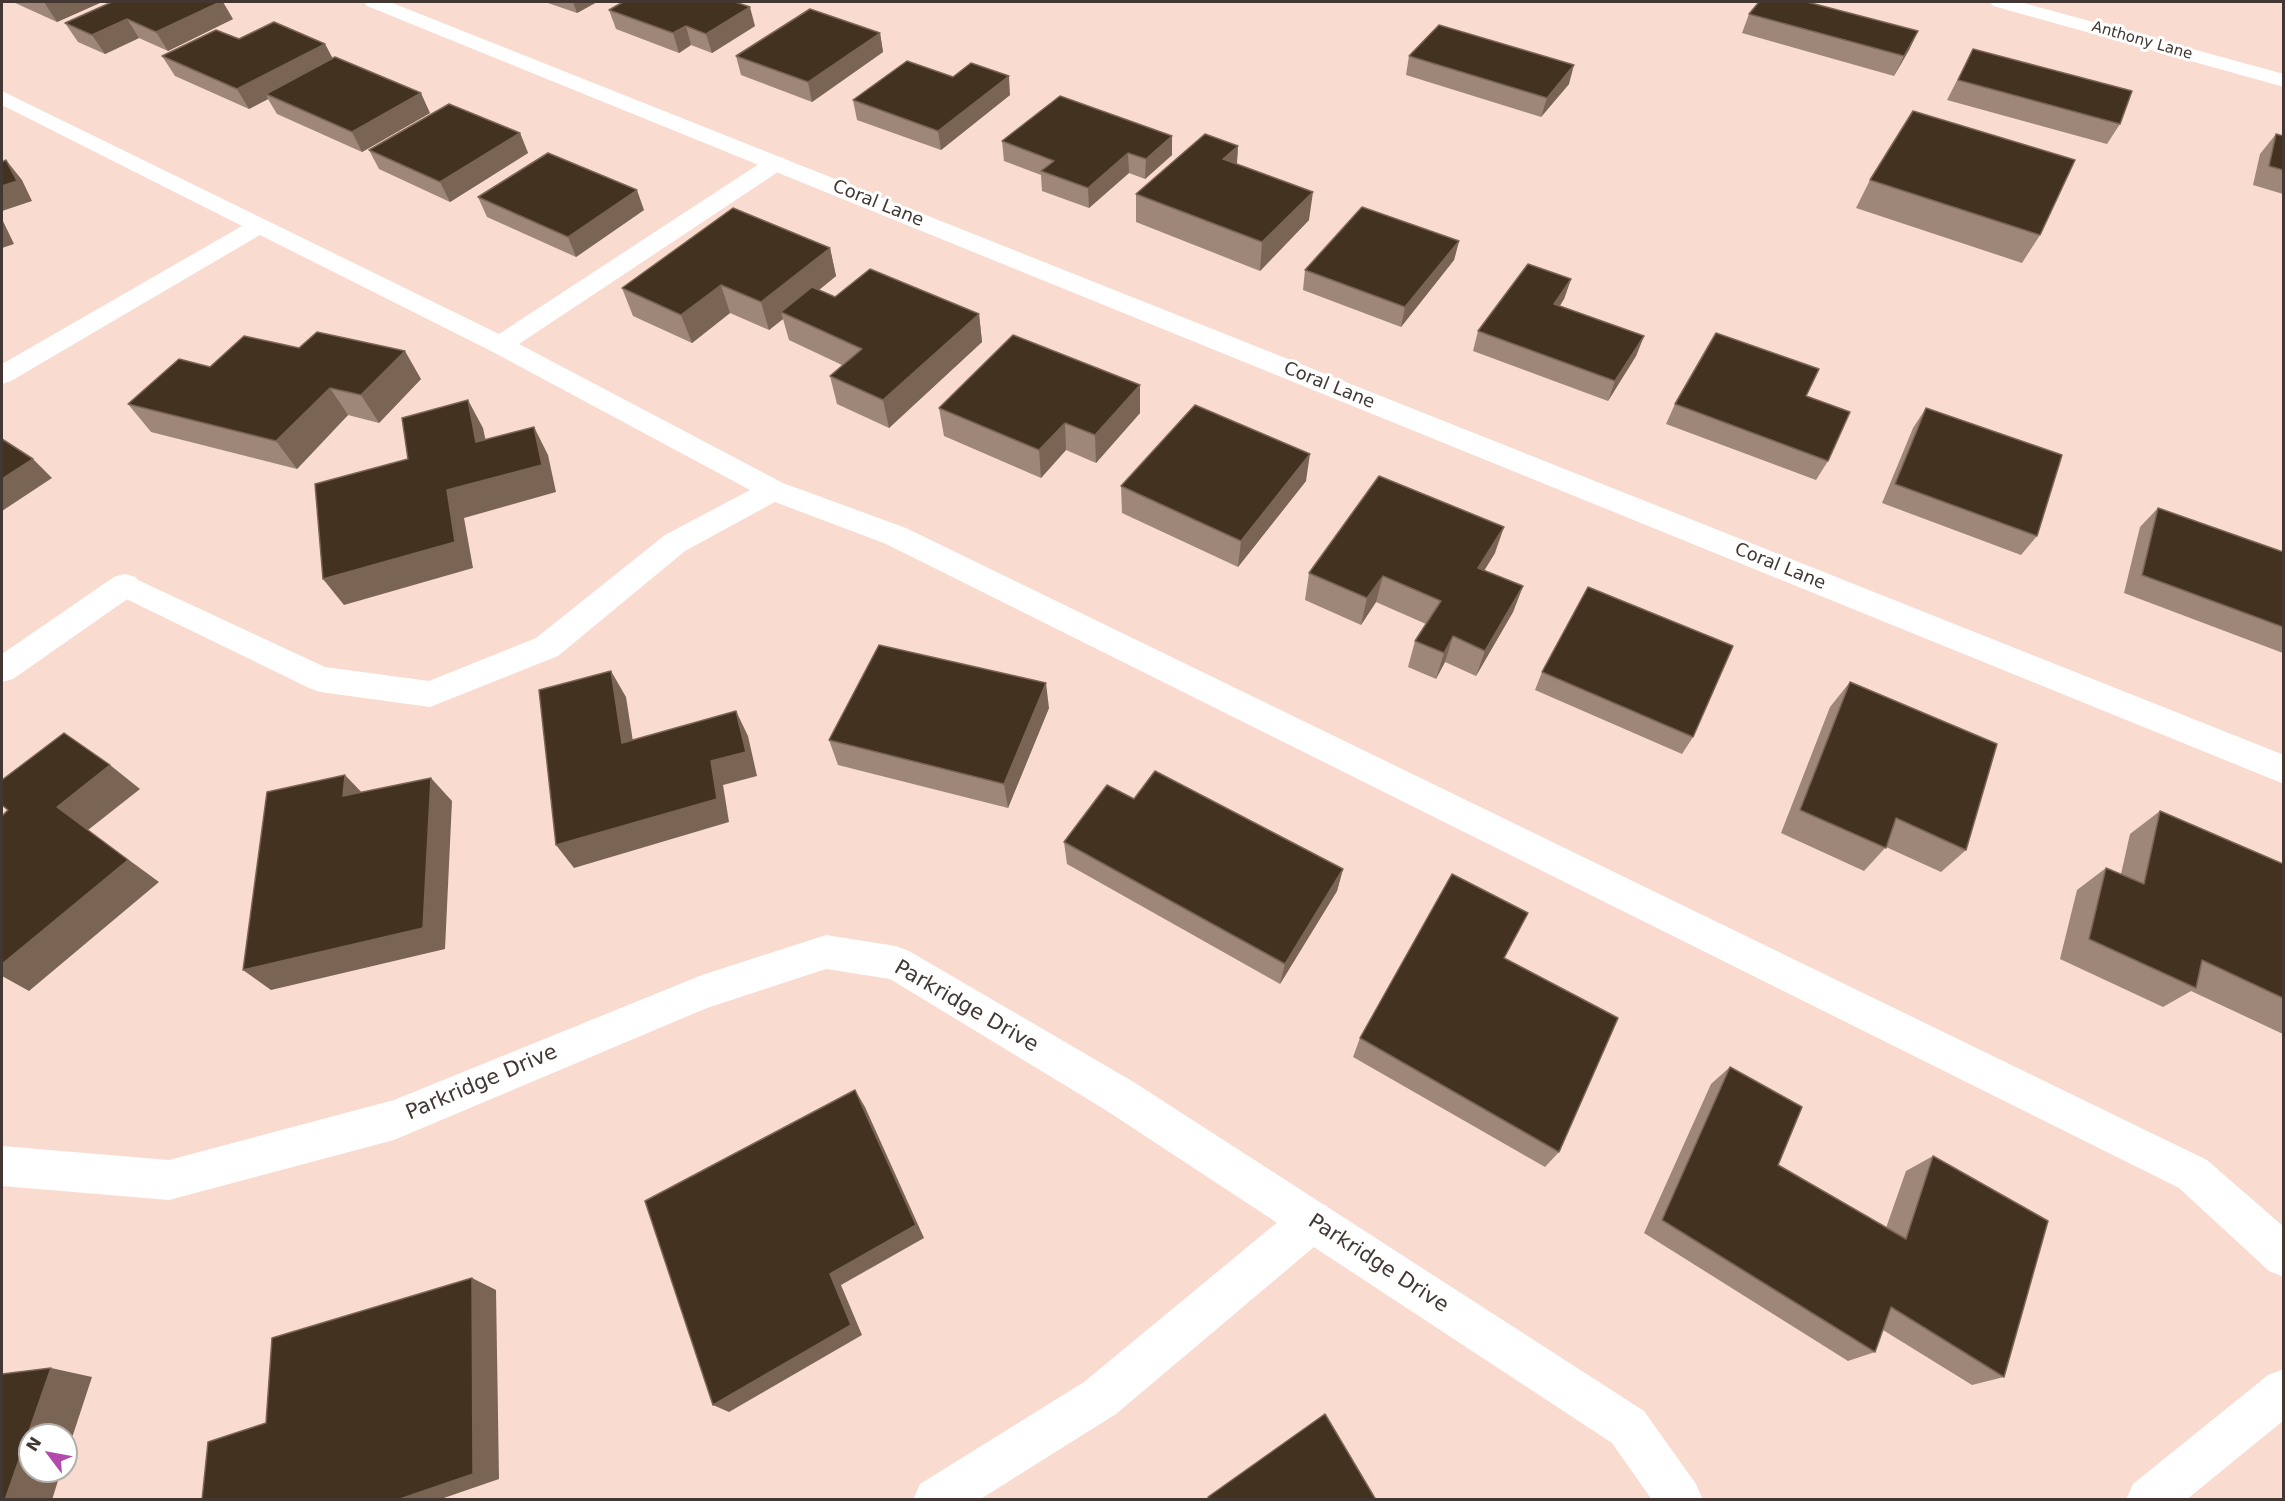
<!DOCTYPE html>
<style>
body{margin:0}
#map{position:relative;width:2285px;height:1501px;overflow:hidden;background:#f9dbcf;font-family:"DejaVu Sans",sans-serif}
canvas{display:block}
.frame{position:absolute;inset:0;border:3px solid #423732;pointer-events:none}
.north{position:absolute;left:18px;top:1423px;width:60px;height:60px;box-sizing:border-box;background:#fff;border:2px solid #b3afad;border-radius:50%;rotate:302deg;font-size:16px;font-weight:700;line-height:24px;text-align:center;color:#423732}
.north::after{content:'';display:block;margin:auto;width:21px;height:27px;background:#b249ac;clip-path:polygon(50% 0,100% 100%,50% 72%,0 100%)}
</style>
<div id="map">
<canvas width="2285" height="1501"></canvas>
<div class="frame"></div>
<div class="north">N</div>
</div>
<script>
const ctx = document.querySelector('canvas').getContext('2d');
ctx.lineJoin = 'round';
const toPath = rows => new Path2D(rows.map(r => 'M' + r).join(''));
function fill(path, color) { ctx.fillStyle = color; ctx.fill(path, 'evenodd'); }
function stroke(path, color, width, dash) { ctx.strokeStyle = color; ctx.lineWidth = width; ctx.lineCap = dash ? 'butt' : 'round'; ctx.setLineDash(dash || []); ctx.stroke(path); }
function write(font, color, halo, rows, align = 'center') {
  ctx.font = font + ' "DejaVu Sans",sans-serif'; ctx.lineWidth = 6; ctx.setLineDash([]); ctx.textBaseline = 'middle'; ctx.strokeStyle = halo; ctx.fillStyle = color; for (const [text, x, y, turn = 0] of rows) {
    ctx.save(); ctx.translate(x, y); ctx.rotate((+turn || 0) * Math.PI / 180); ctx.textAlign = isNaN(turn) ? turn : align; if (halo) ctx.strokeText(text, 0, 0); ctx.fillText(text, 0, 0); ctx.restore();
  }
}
fill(toPath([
 [2,91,499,334,768,158,776,156,784,158,787,163,784,168,519,344,783,483,906,528,2207,1160,2284,1227,2284,1277,2269,1271,2179,1188,886,544,775,502,685,551,558,656,430,707,320,692,309,688,114,593,110,585,114,577,125,574,325,667,429,681,536,638,665,535,750,490,491,351,260,235,11,381,2,384,2,364,242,226,2,105,2,91],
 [1312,1200,1327,1206,1333,1221,1327,1236,1116,1414,979,1500,913,1500,920,1484,1084,1382,1297,1206,1312,1200]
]), '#fff');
fill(toPath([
 [364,2,390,2,2284,755,2284,784,367,6,364,2],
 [1990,2,2020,2,2284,74,2284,87,1993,6,1990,2],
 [125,574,136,577,140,585,136,593,13,679,2,682,2,654,114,577,125,574],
 [826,935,896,946,909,951,1132,1081,1644,1411,1696,1484,1703,1500,1652,1500,1612,1443,1104,1109,890,979,826,969,707,1008,394,1140,169,1200,2,1186,2,1146,169,1160,394,1100,702,975,826,935],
 [2284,1369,2284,1420,2186,1500,2126,1500,2133,1484,2268,1375,2284,1369]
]), '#fff');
fill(toPath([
 [13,2,102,2,57,22],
 [112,2,233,19,168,51,139,38,105,54,78,42,65,23],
 [545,2,597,2,577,13],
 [609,10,755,26,712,53,691,45,679,53,616,29],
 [1749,14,1918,31,1909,50,1894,76,1742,33],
 [880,33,883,52,812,102,741,75,736,56],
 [239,39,325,44,333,59,430,113,362,152,277,114,268,99,249,109,175,76,162,56],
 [1973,49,2120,124,2107,144,1947,100],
 [1409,56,1569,84,1541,117,1406,75],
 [1010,95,941,150,857,120,853,100],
 [520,133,528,153,450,202,379,169,369,150],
 [2276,134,2283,136,2283,194,2253,185,2260,154],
 [1172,136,1172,155,1145,179,1129,173,1089,208,1042,191,1041,175,1004,161,1002,141],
 [1238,146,1237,164,1309,220,1260,271,1136,222,1136,194],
 [1870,180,2040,235,2022,263,1856,208],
 [478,197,644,210,576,257,487,217],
 [1459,241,1454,260,1401,327,1303,290,1305,270],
 [830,248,836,276,819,290,835,297,979,314,982,342,889,428,837,404,830,376,842,365,789,340,783,319,769,330,730,313,692,343,633,316,622,288],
 [1571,279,1564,299,1560,306,1644,336,1636,356,1608,401,1473,351,1478,331],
 [210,367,421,379,379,423,348,415,297,469,151,432,128,404],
 [1140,385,1140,413,1096,463,1066,450,1041,478,944,436,939,408],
 [1675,404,1828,461,1816,480,1666,424],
 [1926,408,2037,536,2021,555,1882,503,1913,428],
 [1306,481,1238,567,1122,513,1121,486],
 [2158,508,2283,552,2283,653,2124,593,2140,527],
 [1495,553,1484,570,1523,586,1513,612,1476,676,1445,662,1436,679,1408,667,1415,641,1426,624,1376,602,1361,625,1305,600,1309,573],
 [1542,672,1693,737,1682,754,1535,690],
 [1850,682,1966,850,1941,872,1886,847,1864,871,1781,833,1830,707],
 [1049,708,1008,808,838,765,829,740],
 [2160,811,2283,864,2283,1034,2191,991,2163,1007,2060,959,2077,890,2106,868,2121,874,2130,834],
 [1064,842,1343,869,1337,891,1280,984,1067,864],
 [1504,958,1559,1152,1545,1167,1353,1057,1360,1038],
 [1730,1067,1778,1165,1886,1228,1906,1171,1933,1156,2004,1377,1972,1385,1883,1330,1875,1352,1848,1361,1644,1233,1711,1084]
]), '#9e8678');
fill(toPath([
 [44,2,102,2,57,22],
 [220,2,223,2,233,19,168,51,156,32],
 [573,2,597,2,577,13],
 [750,7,755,26,712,53,706,34],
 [127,19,139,38,105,54,92,35],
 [686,26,691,45,679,53,673,33],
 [1918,31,1909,50,1894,76,1904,56],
 [880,33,883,52,812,102,808,82],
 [325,44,335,63,266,94,268,99,249,109,237,89],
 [1574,65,1569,84,1541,117,1547,98],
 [1009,76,1010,95,941,150,938,131],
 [421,93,430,113,362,152,352,132],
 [520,133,528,153,450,202,440,182],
 [1172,136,1172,155,1145,179,1146,159],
 [1238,146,1236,174,1223,159],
 [1128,153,1129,173,1089,208,1088,188],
 [6,160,22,180,32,201,2,211,2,186],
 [637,190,644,210,576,257,568,237],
 [1313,192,1309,220,1260,271,1262,242],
 [2,219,14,244,2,248],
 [1459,241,1454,260,1401,327,1405,307],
 [830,248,836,276,788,315,781,312,783,319,769,330,761,302],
 [1571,279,1564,299,1547,324,1554,304],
 [721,285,730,313,692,343,681,315],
 [979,314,982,342,889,428,883,400],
 [1644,336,1636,356,1608,401,1615,381],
 [405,351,421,379,379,423,361,395],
 [1140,385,1140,413,1096,463,1095,435],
 [330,388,348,415,297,469,276,441],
 [468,400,483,428,492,470,476,442],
 [1065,423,1066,450,1041,478,1039,450],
 [534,427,548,455,556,492,464,518,473,568,344,605,323,579],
 [1310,454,1306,481,1238,567,1241,541],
 [33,459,52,478,2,511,2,479],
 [1504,527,1495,553,1470,594,1478,568],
 [1383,576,1376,602,1361,625,1367,598],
 [1523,586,1513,612,1476,676,1485,651],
 [1453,636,1445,662,1436,679,1444,653],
 [611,671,626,697,637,767,622,743],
 [1046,683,1049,708,1008,808,1004,784],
 [736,711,748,736,757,776,723,785,729,822,574,868,556,845],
 [110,765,140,789,88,830,159,882,29,991,2,976,2,964,57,807],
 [345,775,368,799,343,796],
 [431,778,452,801,445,949,271,990,243,970],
 [1343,869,1337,891,1280,984,1285,964],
 [855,1090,865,1107,924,1238,841,1285,862,1335,729,1412,713,1405,830,1274],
 [472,1278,496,1290,499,1479,438,1500,397,1500],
 [51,1368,92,1377,66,1456,66,1435,30,1435,30,1471,61,1471,52,1500,5,1500]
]), '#7a6554');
const building = toPath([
 [112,2,220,2,156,32,127,19,92,35,65,23,112,2],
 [623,2,735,2,750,7,706,34,686,26,673,33,609,10,623,2],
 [1759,2,1807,2,1918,31,1904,56,1749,14,1759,2],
 [810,9,880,33,808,82,736,56,810,9],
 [274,22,325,44,237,89,162,56,216,30,239,39,274,22],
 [1439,25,1574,65,1547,98,1409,56,1439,25],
 [1973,49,2132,91,2120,124,1958,80,1973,49],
 [335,57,421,93,352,132,266,94,335,57],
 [907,61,953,77,971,63,1009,76,938,131,853,100,907,61],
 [1060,96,1172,136,1146,159,1128,153,1088,188,1041,171,1054,161,1002,141,1060,96],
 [449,104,520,133,440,182,369,150,449,104],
 [1913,111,2075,160,2040,235,1870,180,1913,111],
 [1205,134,1238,146,1223,159,1313,192,1262,242,1136,194,1205,134],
 [2276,134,2283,136,2283,170,2269,166,2276,134],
 [548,153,637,190,568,237,478,197,548,153],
 [6,160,17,181,2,186,2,162,6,160],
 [1362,207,1459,241,1405,307,1305,270,1362,207],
 [733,208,830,248,761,302,721,285,681,315,622,288,733,208],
 [1528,264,1571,279,1554,304,1644,336,1615,381,1478,331,1528,264],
 [870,269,979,314,883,400,830,376,862,349,781,312,812,287,835,297,870,269],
 [317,332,405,351,361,395,330,388,276,441,128,404,179,359,210,367,244,336,299,348,317,332],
 [1716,333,1819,369,1806,396,1850,412,1828,461,1675,404,1716,333],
 [1013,335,1140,385,1095,435,1065,423,1039,450,939,408,1013,335],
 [468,400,476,442,534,427,542,465,447,490,455,542,323,579,315,484,408,459,402,418,468,400],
 [1195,405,1310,454,1241,541,1121,486,1195,405],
 [1926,408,2062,455,2037,536,1895,484,1926,408],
 [2,439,33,459,2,479,2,439],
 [1379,476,1504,527,1478,568,1523,586,1485,651,1453,636,1444,653,1415,641,1441,601,1383,576,1367,598,1309,573,1379,476],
 [2158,508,2283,552,2283,627,2142,575,2158,508],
 [1588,587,1733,646,1693,737,1542,672,1588,587],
 [879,645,1046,683,1004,784,829,740,879,645],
 [611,671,622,743,736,711,746,752,711,761,717,799,556,845,539,690,611,671],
 [1850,682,1997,744,1966,850,1896,818,1886,848,1800,810,1850,682],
 [64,733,110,765,57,807,128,860,2,964,2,816,8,810,2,805,2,780,64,733],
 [1155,771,1343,869,1285,964,1064,842,1107,785,1134,799,1155,771],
 [345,775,343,796,431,778,423,928,243,970,267,792,345,775],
 [2160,811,2283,864,2283,998,2202,960,2196,988,2089,939,2106,868,2144,884,2160,811],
 [1452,874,1528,913,1504,958,1618,1018,1559,1152,1360,1038,1452,874],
 [1730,1067,1802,1107,1778,1165,1906,1239,1933,1156,2048,1221,2004,1377,1891,1307,1875,1352,1662,1220,1730,1067],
 [855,1090,916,1225,830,1274,851,1325,713,1405,645,1201,855,1090],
 [472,1278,473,1474,397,1500,202,1500,208,1442,266,1423,272,1338,472,1278],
 [51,1368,5,1500,2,1500,2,1374,51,1368],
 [1325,1414,1376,1500,1210,1500,1208,1497,1325,1414]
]);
fill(building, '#433220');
stroke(building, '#7a6554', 1.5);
write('15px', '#423732', '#fff', [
 ["Anthony Lane",2142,41,16]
]);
write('18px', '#423732', '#fff', [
 ["Coral Lane",878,204,22],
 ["Coral Lane",1329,386,22],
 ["Coral Lane",1780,567,22]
]);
write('21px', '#423732', '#fff', [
 ["Parkridge Drive",966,1007,30],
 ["Parkridge Drive",482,1083,-23],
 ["Parkridge Drive",1378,1264,33]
]);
</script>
